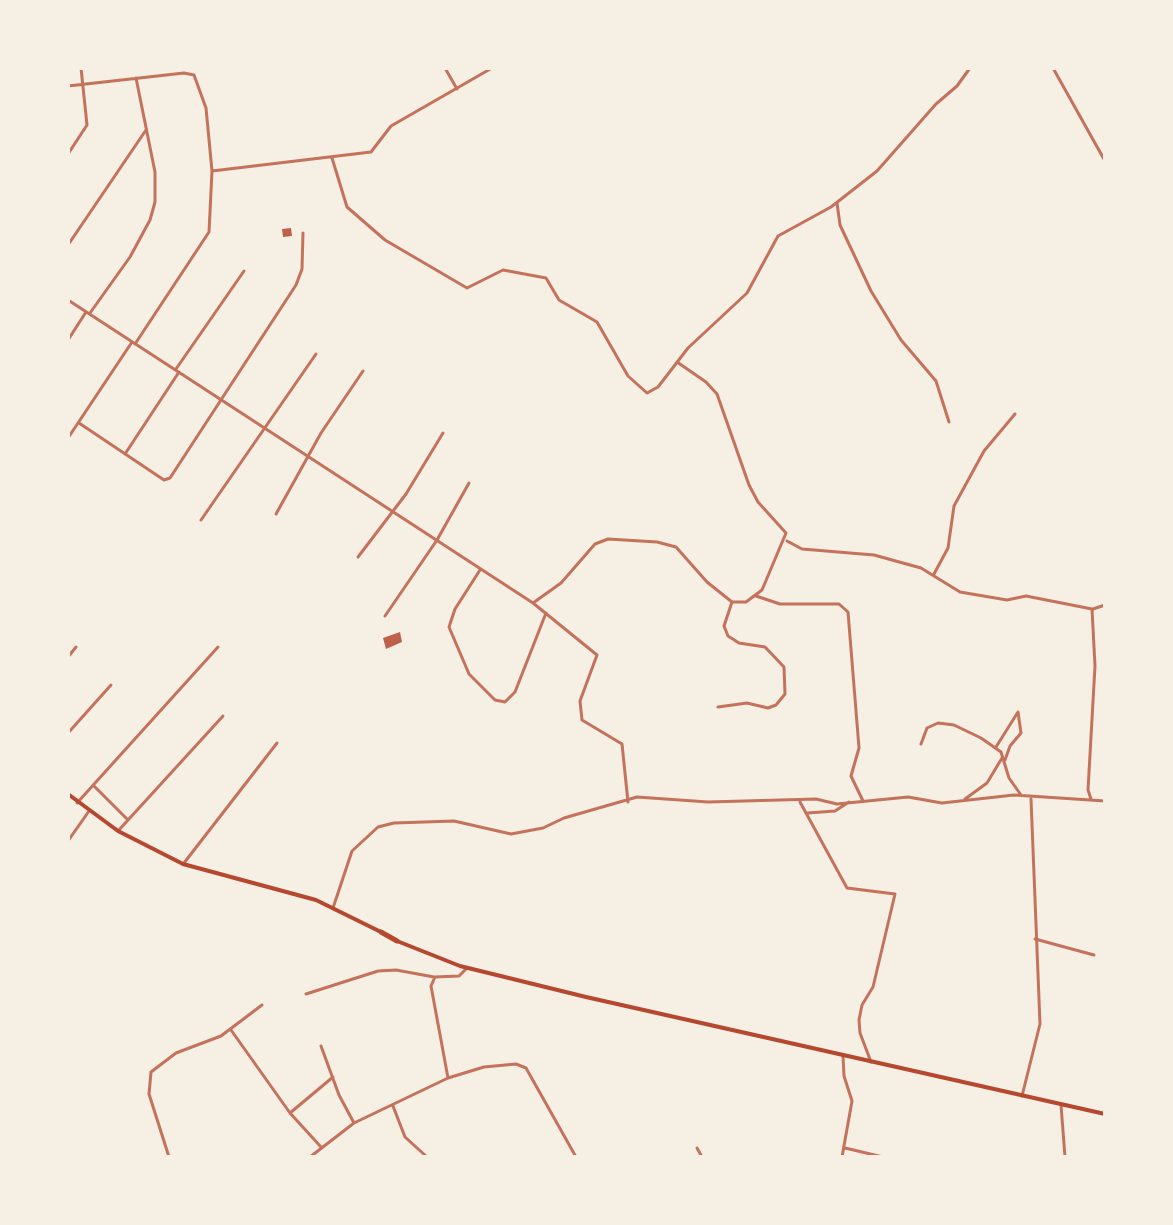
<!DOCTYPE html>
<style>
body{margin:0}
#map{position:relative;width:1173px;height:1225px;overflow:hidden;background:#f6efe4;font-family:"DejaVu Sans",sans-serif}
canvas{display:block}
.frame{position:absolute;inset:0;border:70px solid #f6efe4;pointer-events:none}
</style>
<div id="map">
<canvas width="1173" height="1225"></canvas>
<div class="frame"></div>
</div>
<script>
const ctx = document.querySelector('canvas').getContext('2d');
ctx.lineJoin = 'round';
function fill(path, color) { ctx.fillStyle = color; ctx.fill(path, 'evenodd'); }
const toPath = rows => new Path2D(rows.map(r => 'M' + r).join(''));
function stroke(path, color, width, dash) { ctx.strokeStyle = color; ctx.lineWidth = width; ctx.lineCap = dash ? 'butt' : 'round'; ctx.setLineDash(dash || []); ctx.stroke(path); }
fill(toPath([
 [291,228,292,236,283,237,282,229],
 [400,632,402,642,386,649,383,638]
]), '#bf614a');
stroke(toPath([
 [445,68,457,89],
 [1053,68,1105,161],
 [68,86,184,73,194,75,206,108,212,171],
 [68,154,87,125,81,68],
 [332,158,347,207,385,240,467,288,503,270,546,278,559,300,597,322,628,376,647,393,658,387,688,348,747,293,778,236,831,207,877,171,936,104,957,86,970,68],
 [837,203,840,225,871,291,901,340,936,381,949,422],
 [68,245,146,130],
 [68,300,533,603,597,655,580,701,582,720,622,744,628,802],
 [90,313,130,257,150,220,155,202,155,172,136,78],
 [68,340,86,312],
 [135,344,209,232,212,171,371,152,391,126,492,68],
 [176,369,244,271],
 [79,423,164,480,170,478,296,285,302,269,303,233],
 [68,438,132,342],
 [125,454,179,372],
 [276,514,321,433,363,371],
 [201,520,316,354],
 [787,541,802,549,874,555,921,568,960,592,1007,600,1026,596,1092,609,1095,666,1088,790,1091,799],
 [358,557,406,494,443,433],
 [480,570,455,609,449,627,469,674,495,700,505,702,515,692,546,613],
 [934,574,948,548,954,506,984,451,1015,414],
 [756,596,780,604,839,604,848,612,859,748,851,776,863,801],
 [533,603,561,583,595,544,608,539,657,542,676,547,707,582,732,602,746,602,762,590,786,533,758,502,749,485,717,394,706,382,677,362],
 [1093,609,1105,605],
 [385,616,437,540,469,483],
 [68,657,76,647],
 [718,707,747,703,768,708,776,705,785,694,784,667,765,647,739,643,728,636,724,626,732,602],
 [68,733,111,685],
 [921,744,927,728,938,723,954,725,981,738,1001,752,1009,778,1021,795],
 [996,747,1018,712,1021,733,1010,746,1005,760],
 [94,786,128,820],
 [965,799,987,783,1002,758],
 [800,802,847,888,895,894,873,987,862,1005,859,1020,860,1033,871,1062],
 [77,803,218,647],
 [808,813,835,811,849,802],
 [118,831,223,716],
 [68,841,89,811],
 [184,863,277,743],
 [333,908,352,851,378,827,394,823,454,821,511,834,543,828,564,818,637,797,708,802,816,799,837,804,908,797,942,803,1014,795,1105,801],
 [1035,939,1094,955],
 [306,994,378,971,396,970,434,977],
 [231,1030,290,1113,321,1147],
 [321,1046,339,1095,354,1123],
 [448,1078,431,986,435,977,459,976,467,968],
 [1022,1096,1040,1024,1031,799],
 [1061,1105,1065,1157],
 [393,1106,405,1137,427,1157],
 [290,1113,333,1077],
 [697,1148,702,1157],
 [845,1148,883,1157],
 [169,1157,149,1094,151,1072,176,1053,221,1036,262,1005],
 [310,1157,354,1123,448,1078,484,1067,516,1064,526,1068,576,1157],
 [842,1157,852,1101,844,1076,843,1056]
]), '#c5725c', 3);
stroke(toPath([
 [68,794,118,831,183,864,316,900,381,932],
 [397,941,460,966,586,997,1105,1114]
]), '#b5482f', 4);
stroke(toPath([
 [381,932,397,941]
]), '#b5482f', 5);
</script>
